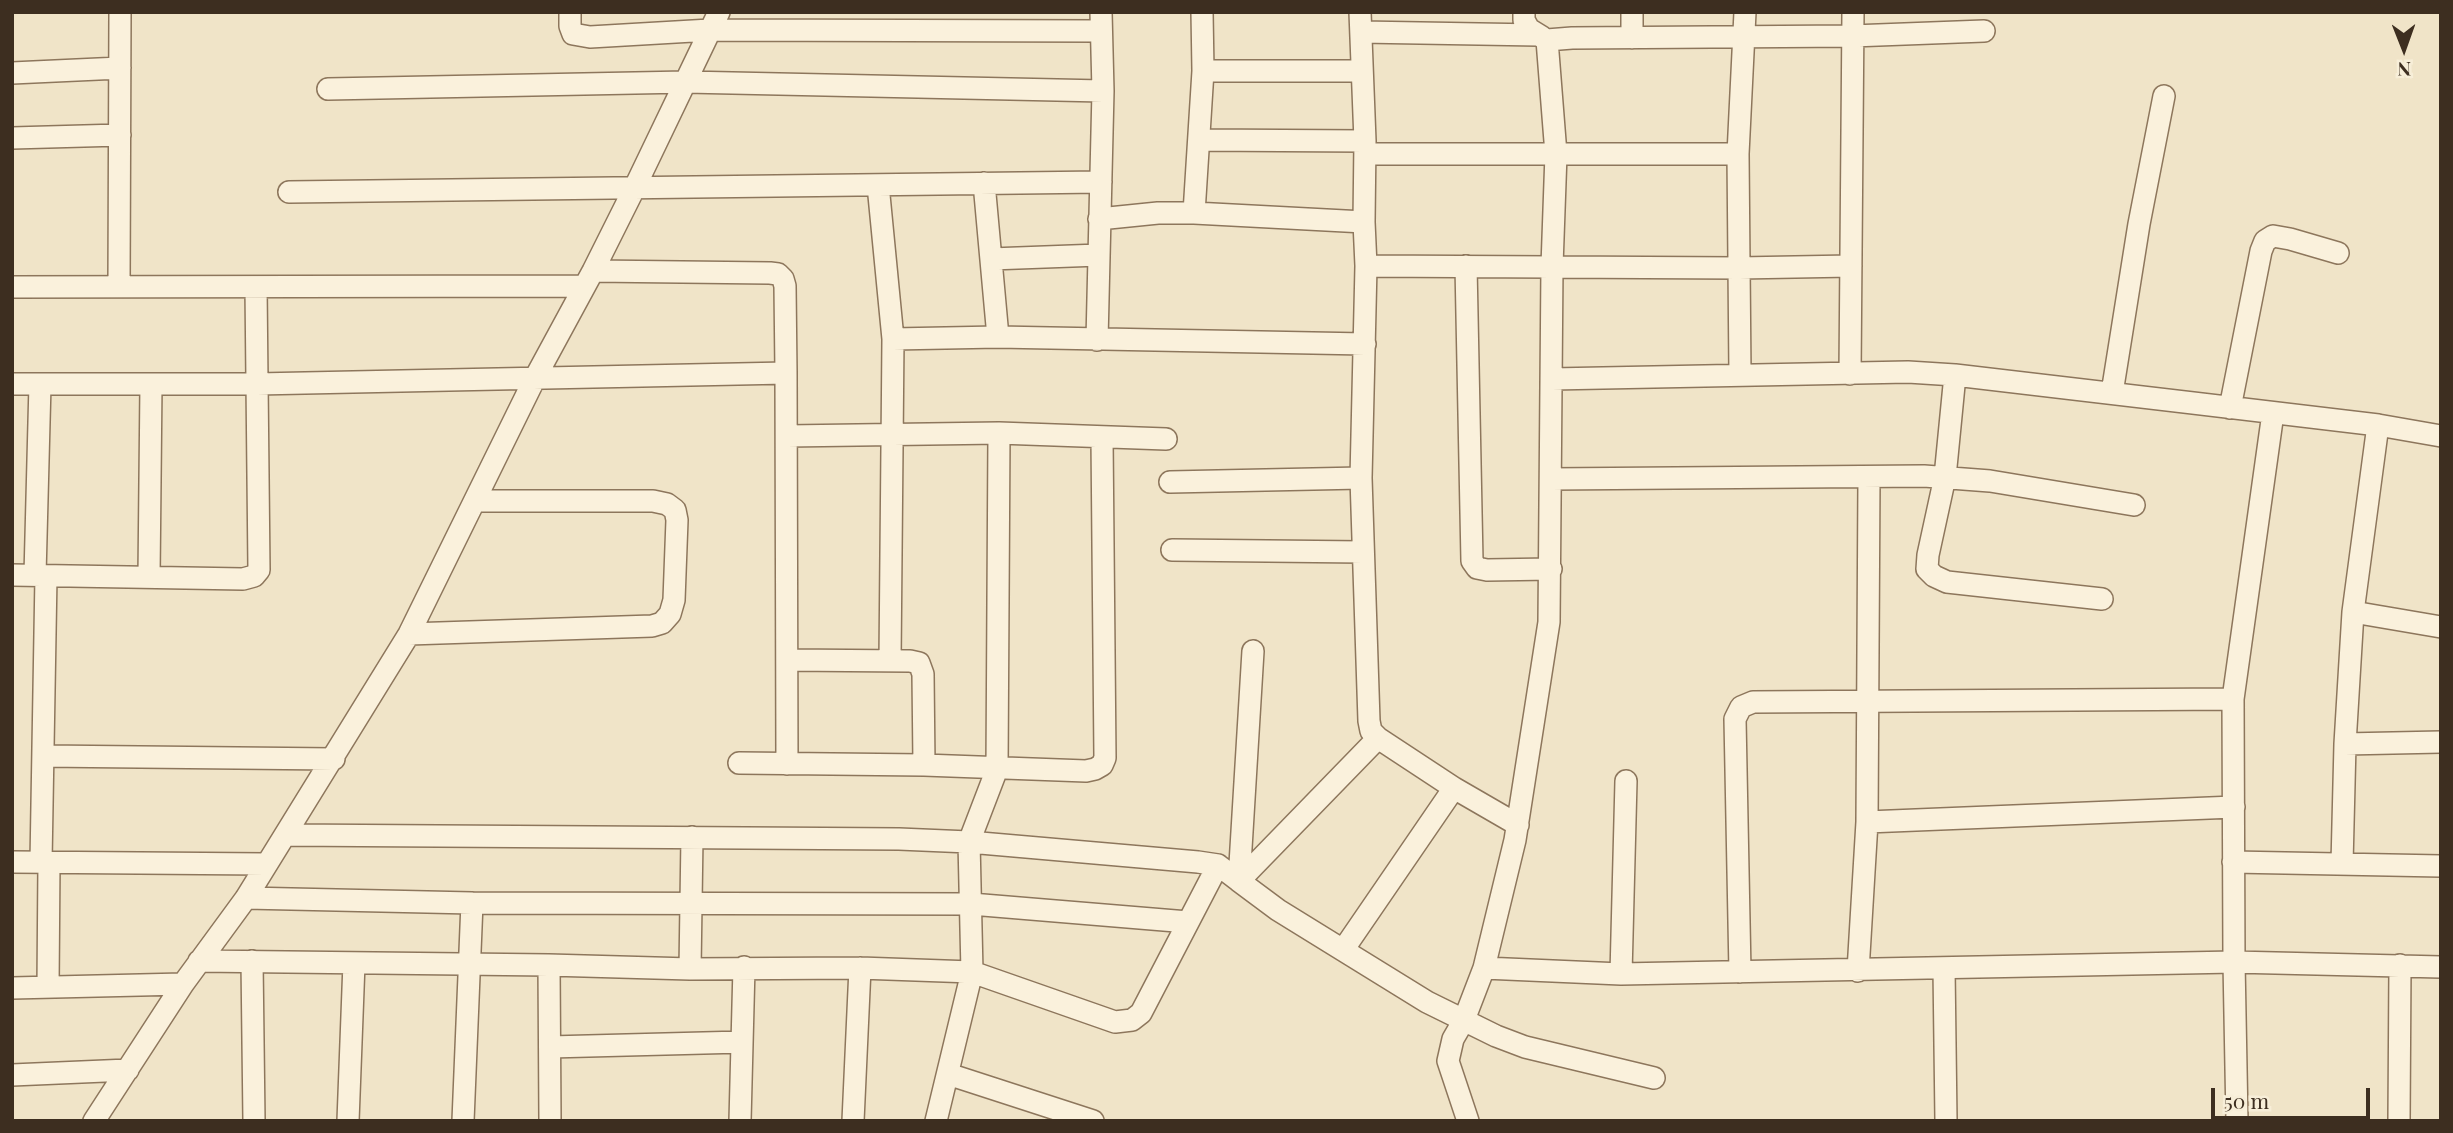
<!DOCTYPE html>
<style>
body{margin:0}
#map{position:relative;width:2453px;height:1133px;overflow:hidden;background:#f0e4c8;font-family:"Playfair Display",serif}
canvas{display:block}
.frame{position:absolute;inset:0;border:14px solid #3d2e20;pointer-events:none}
.north{position:absolute;left:2369px;top:14px;width:70px;height:70px;-webkit-text-stroke:5px #f7eed8;paint-order:stroke;rotate:179deg;font-size:19px;font-weight:700;line-height:28px;text-align:center;color:#3d2e20}
.north::after{content:'';display:block;margin:auto;width:24px;height:32px;background:#3d2e20;clip-path:polygon(50% 0,100% 100%,50% 72%,0 100%)}
.scale{position:absolute;left:2211px;top:1088px;width:159px;height:32px;box-sizing:border-box;border:4px solid #3d2e20;border-top:0;padding-left:9px;font-size:21px;line-height:24px;white-space:nowrap;color:#3d2e20;-webkit-text-stroke:5px #f7eed8;paint-order:stroke}
</style>
<div id="map">
<canvas width="2453" height="1133"></canvas>
<div class="frame"></div>
<div class="north">N</div>
<div class="scale">50 m</div>
</div>
<script>
const ctx = document.querySelector('canvas').getContext('2d');
ctx.lineJoin = 'round';
const toPath = rows => new Path2D(rows.map(r => 'M' + r).join(''));
function stroke(path, color, width, dash) { ctx.strokeStyle = color; ctx.lineWidth = width; ctx.lineCap = dash ? 'butt' : 'round'; ctx.setLineDash(dash || []); ctx.stroke(path); }
const minor = toPath([
 [570,12,570,26,573,34,590,37,710,30,1101,31],
 [1360,12,1365,141,1364,222,1366,266,1361,478,1369,721,1371,731,1378,738,1454,788,1518,825],
 [1524,12,1524,20,1529,29,1542,37],
 [1361,32,1538,35],
 [1632,38,1632,12],
 [1203,71,1362,71],
 [12,73,120,68],
 [328,89,686,82,1103,91],
 [12,138,120,135],
 [1199,140,1365,141],
 [1365,154,1738,154],
 [984,183,998,337],
 [878,185,893,339,890,661],
 [289,192,1101,182],
 [1194,213,1203,71,1202,12],
 [1099,219,1158,213,1194,213,1364,222],
 [991,259,1099,255],
 [1366,266,1739,268,1851,266],
 [1466,266,1472,561,1477,568,1487,570,1551,569],
 [593,271,770,273,778,274,783,279,785,286,786,373,787,764],
 [12,287,584,286],
 [119,287,120,12],
 [893,339,998,337,1365,344],
 [1097,340,1103,91,1101,12],
 [1850,374,1853,12],
 [1740,375,1738,154,1745,12],
 [1955,375,1945,477,1928,555,1927,569,1934,576,1947,582,2102,599],
 [1552,379,1908,372,1955,375,2193,403,2378,425,2441,436],
 [12,384,257,384,786,373],
 [2112,393,2139,224,2164,96],
 [2230,408,2261,251,2265,241,2273,236,2290,239,2338,253],
 [787,436,999,433,1166,439],
 [1551,479,1924,476,1990,481,2134,505],
 [1170,482,1361,478],
 [1172,550,1363,552],
 [12,575,243,579,254,576,259,570,256,287],
 [35,575,40,384],
 [149,577,151,384],
 [2353,612,2441,627],
 [409,634,652,626,662,623,670,614,674,600,677,520,675,510,667,504,653,501,475,501],
 [1253,651,1239,881,1278,910,1427,1002,1496,1036,1525,1047,1654,1078],
 [787,660,910,661,919,663,923,674,924,765],
 [2345,744,2441,742],
 [43,756,334,759],
 [739,763,924,765,1086,771,1095,769,1102,765,1105,758,1102,438],
 [1867,822,2234,807],
 [285,835,899,839,969,842,1198,862,1218,865,1239,881,1378,738],
 [12,862,266,864],
 [41,862,46,576],
 [2233,862,2441,866],
 [2342,864,2345,744,2353,612,2378,425],
 [246,898,472,903,971,904,1188,922],
 [1343,950,1454,788],
 [199,961,549,965,690,969,860,968,972,972,1115,1022,1132,1020,1141,1013,1218,865],
 [252,961,254,1121],
 [549,965,550,1121],
 [1484,968,1621,974,2234,962,2441,967],
 [1944,968,1946,1121],
 [690,969,692,837],
 [1858,971,1867,822,1869,477],
 [1740,972,1735,719,1741,707,1753,702,2233,699],
 [1621,974,1626,781],
 [48,987,49,862],
 [12,988,183,984],
 [550,1047,742,1042],
 [948,1074,1093,1121],
 [12,1075,128,1070],
 [94,1121,183,984,246,898,409,634,535,378,593,271,634,189,719,12],
 [348,1121,354,963],
 [463,1121,472,903],
 [740,1121,744,967],
 [853,1121,860,968],
 [936,1121,972,972,969,842,997,769,999,433],
 [1468,1121,1448,1061,1453,1039,1464,1020,1484,968,1515,840,1549,622,1552,266,1556,154,1547,40,1572,38,1852,36,1984,31],
 [2237,1121,2234,962,2233,699,2273,413],
 [2399,1121,2400,965]
]);
stroke(minor, '#8d765c', 24);
stroke(minor, '#faf1dc', 21);
</script>
